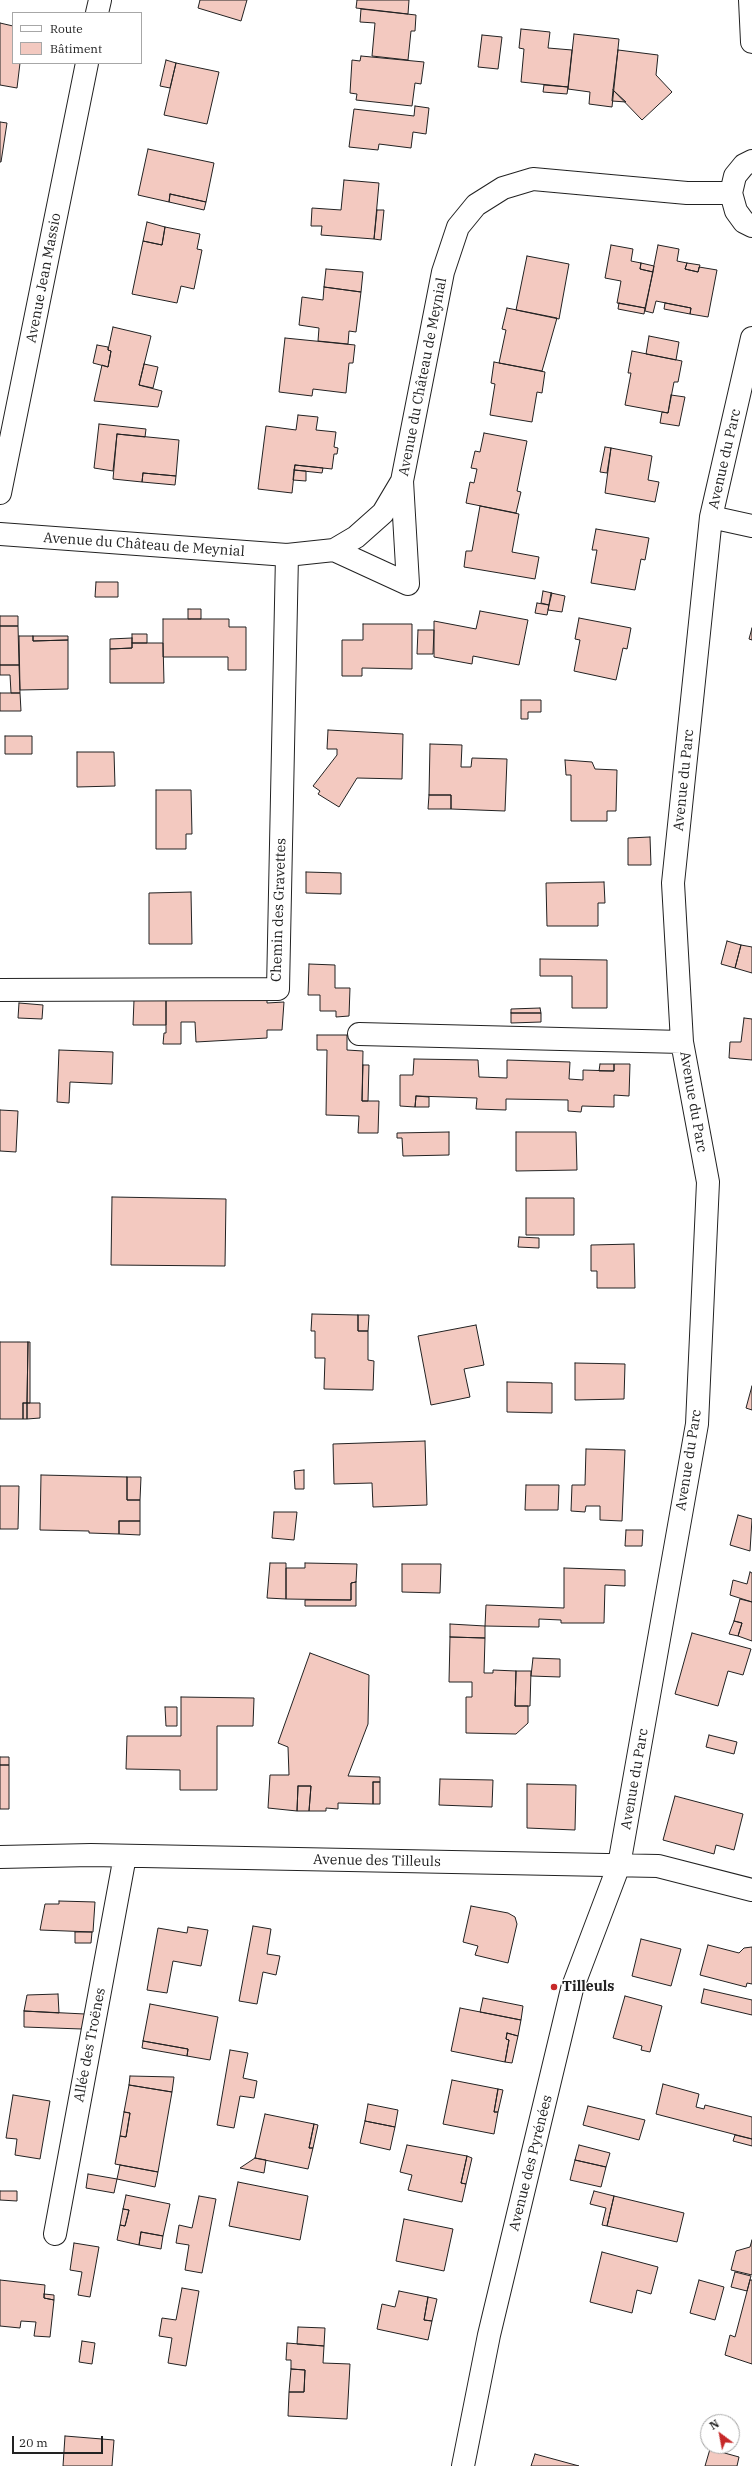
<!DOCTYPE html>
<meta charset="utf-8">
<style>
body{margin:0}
#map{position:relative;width:752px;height:2466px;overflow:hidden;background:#fff;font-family:"IBM Plex Serif",serif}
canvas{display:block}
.legend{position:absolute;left:12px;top:12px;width:130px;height:52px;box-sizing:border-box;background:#fff;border:1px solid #a7a7a7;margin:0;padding:5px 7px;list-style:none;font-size:12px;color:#222}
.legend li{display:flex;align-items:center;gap:8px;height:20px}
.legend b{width:20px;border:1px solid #a7a7a7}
.north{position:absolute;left:700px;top:2414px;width:40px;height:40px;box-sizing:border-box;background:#fff;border:1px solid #a7a7a7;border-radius:50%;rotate:328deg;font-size:11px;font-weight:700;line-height:16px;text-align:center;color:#222}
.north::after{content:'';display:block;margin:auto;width:14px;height:18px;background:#c62828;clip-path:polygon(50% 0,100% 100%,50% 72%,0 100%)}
.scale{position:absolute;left:12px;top:2436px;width:91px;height:18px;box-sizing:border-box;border:2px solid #222;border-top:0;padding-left:5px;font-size:12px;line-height:14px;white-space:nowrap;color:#222;-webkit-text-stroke:3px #fff;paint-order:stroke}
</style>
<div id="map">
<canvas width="752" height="2466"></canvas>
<ul class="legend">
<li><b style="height:5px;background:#fff"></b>Route</li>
<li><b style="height:11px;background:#f3c9c0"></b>Bâtiment</li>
</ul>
<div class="north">N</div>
<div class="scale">20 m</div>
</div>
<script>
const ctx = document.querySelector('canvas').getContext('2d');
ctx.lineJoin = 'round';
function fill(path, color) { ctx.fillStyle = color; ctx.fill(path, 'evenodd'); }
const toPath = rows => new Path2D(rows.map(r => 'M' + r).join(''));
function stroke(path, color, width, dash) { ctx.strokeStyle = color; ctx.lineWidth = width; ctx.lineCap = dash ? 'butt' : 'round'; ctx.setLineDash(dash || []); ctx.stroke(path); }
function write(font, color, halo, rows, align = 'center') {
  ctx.font = font + ' "IBM Plex Serif",serif'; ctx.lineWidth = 3; ctx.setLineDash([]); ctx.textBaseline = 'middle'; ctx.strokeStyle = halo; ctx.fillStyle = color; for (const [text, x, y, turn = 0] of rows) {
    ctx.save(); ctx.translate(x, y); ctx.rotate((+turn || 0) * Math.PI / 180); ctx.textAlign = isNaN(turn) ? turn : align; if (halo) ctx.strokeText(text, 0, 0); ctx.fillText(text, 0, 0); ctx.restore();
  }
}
const building = toPath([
 [200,0,247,0,241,21,198,8,200,0],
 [357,0,409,0,408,14,356,8,357,0],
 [361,9,416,15,415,31,411,31,408,60,372,56,375,23,360,22,361,9],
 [0,23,13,26,13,63,20,63,17,88,0,85,0,23],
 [521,29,550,32,548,48,572,50,568,87,521,82,524,49,519,48,521,29],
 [574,34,619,39,612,107,589,104,590,92,568,89,574,34],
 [482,35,502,37,498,69,478,67,482,35],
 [618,50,658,55,656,75,672,92,642,120,613,90,618,50],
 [361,56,424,62,421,84,415,83,412,106,356,100,357,94,350,93,352,60,360,61,361,56],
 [166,60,176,63,170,88,160,86,166,60],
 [176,63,219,72,207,124,164,115,176,63],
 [544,85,568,87,567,94,543,92,544,85],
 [613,90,626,102,612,101,613,90],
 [415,106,429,108,426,134,413,132,411,148,379,144,378,150,349,147,354,109,414,116,415,106],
 [0,122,7,123,1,162,0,162,0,122],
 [148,149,214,163,206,202,170,194,169,202,138,195,148,149],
 [344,180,379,183,374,239,321,235,322,226,311,226,312,208,341,210,344,180],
 [170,194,206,202,204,210,169,202,170,194],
 [377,210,384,210,381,240,374,239,377,210],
 [147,222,165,227,162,245,143,241,147,222],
 [165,227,200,234,197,249,202,250,194,289,181,286,177,303,132,294,143,241,162,245,165,227],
 [611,245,633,249,631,261,641,263,640,269,653,272,645,308,617,303,621,281,605,278,611,245],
 [658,245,679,249,677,261,687,263,685,269,698,272,699,267,717,270,708,317,690,314,691,308,656,301,653,313,645,311,658,245],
 [527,256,569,264,559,319,516,310,527,256],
 [641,263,654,266,653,272,640,269,641,263],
 [687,263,700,265,698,272,685,269,687,263],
 [326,269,363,272,361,292,324,287,326,269],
 [324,287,361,292,356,332,349,331,348,344,318,341,319,328,299,325,302,297,323,300,324,287],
 [619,303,645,308,644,314,618,309,619,303],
 [665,303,691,308,690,314,664,309,665,303],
 [507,308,557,318,542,371,499,363,506,330,502,329,507,308],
 [113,327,151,336,139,385,162,391,158,407,94,401,102,365,108,367,111,351,108,350,113,327],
 [649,336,679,342,676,360,646,354,649,336],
 [285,338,355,345,353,363,349,363,346,393,313,389,312,396,279,392,285,338],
 [97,345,108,347,108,350,111,351,108,367,93,363,97,345],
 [632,351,682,361,678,382,674,382,668,413,625,405,631,373,628,373,632,351],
 [494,362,545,372,542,393,537,392,532,422,490,415,495,384,491,383,494,362],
 [144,364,158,367,153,388,139,385,144,364],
 [671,395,685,397,679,426,660,423,662,412,668,413,671,395],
 [298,415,318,417,316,430,336,432,334,447,338,448,337,454,334,454,332,469,295,465,292,493,258,489,266,426,296,430,298,415],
 [99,424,146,429,145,437,117,434,113,471,94,468,99,424],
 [484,433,527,441,517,491,521,492,516,513,466,503,470,482,474,483,477,469,471,468,475,451,480,452,484,433],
 [117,434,179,440,176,476,143,473,142,482,113,479,117,434],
 [605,447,611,448,607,473,600,472,605,447],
 [611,448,652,456,648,480,659,482,655,502,605,493,611,448],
 [295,465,323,468,322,473,294,470,295,465],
 [294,470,306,471,306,481,293,480,294,470],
 [143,473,176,476,175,485,142,482,143,473],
 [480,506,519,514,512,552,539,557,535,579,464,567,466,551,472,551,480,506],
 [596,529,649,538,645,560,641,559,635,590,591,583,597,550,592,550,596,529],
 [96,582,118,582,118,597,95,597,96,582],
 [543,591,552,593,549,605,541,603,543,591],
 [551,593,565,596,562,612,548,610,551,593],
 [537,603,549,605,547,615,535,613,537,603],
 [188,609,201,609,201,619,188,619,188,609],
 [480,611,528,620,519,665,473,656,472,664,434,657,434,621,476,629,480,611],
 [0,616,18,616,18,626,0,626,0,616],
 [579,618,631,628,627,649,623,648,616,680,574,671,580,640,575,639,579,618],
 [163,619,229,619,229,627,246,627,246,670,228,670,228,657,163,657,163,619],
 [363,624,412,624,412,669,362,668,362,676,342,676,342,640,363,640,363,624],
 [0,626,18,626,19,665,0,665,0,626],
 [752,628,752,640,749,639,752,628],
 [418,630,434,630,433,654,417,654,418,630],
 [132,634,147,634,147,643,132,643,132,634],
 [19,636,33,636,33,641,68,640,68,689,20,690,19,636],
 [33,636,68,636,68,640,33,641,33,636],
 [132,638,132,648,110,649,110,639,132,638],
 [132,643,163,643,164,683,110,683,110,649,132,648,132,643],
 [0,665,19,665,20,693,11,693,10,675,0,675,0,665],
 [0,693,20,693,21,711,0,711,0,693],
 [521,700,541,700,541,712,528,712,528,719,521,719,521,700],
 [328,730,403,734,402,779,357,778,339,807,318,794,320,791,313,786,337,755,337,749,327,749,328,730],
 [5,736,32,736,32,754,5,754,5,736],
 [430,744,462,745,461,767,471,767,472,758,507,759,505,811,451,809,451,795,429,795,430,744],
 [77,752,114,752,115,786,77,787,77,752],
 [565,760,592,762,595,769,617,770,616,811,607,811,607,821,571,821,571,775,566,775,565,760],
 [156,790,191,790,192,834,186,834,186,849,156,849,156,790],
 [429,795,451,795,451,809,428,809,429,795],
 [650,837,651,865,628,865,628,838,650,837],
 [306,872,341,873,341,894,306,893,306,872],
 [604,882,605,903,598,903,598,926,547,926,546,883,604,882],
 [191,892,192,944,149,944,149,893,191,892],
 [727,941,741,945,735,968,721,964,727,941],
 [741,945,752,947,752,973,735,968,741,945],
 [540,959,607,960,607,1008,572,1008,572,976,540,976,540,959],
 [309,964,335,965,335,988,350,988,349,1016,336,1017,336,1011,320,1011,320,995,308,995,309,964],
 [267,999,267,1003,284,1002,282,1030,267,1030,267,1038,196,1042,195,1022,181,1022,181,1044,163,1044,164,1033,166,1033,166,1000,267,999],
 [134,1000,166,1000,166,1025,133,1025,134,1000],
 [19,1003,43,1005,42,1019,18,1018,19,1003],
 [540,1008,541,1013,511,1013,511,1009,540,1008],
 [511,1013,541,1013,541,1022,511,1023,511,1013],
 [744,1018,752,1019,752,1060,729,1058,730,1042,741,1042,744,1018],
 [317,1035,347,1035,347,1050,363,1051,362,1101,379,1101,378,1133,358,1133,359,1116,326,1115,327,1050,317,1050,317,1035],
 [59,1050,113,1052,112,1084,70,1082,69,1103,57,1102,59,1050],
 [414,1059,478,1060,479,1077,507,1078,507,1060,570,1062,569,1079,583,1080,583,1070,614,1071,614,1064,630,1064,629,1096,614,1095,614,1107,582,1106,581,1112,568,1111,568,1100,506,1099,506,1110,476,1109,477,1098,416,1096,415,1107,400,1106,400,1075,413,1075,414,1059],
 [600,1064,614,1064,614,1071,599,1071,600,1064],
 [363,1065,369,1065,368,1101,362,1101,363,1065],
 [416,1096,429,1097,429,1107,415,1107,416,1096],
 [0,1110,18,1111,16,1152,0,1151,0,1110],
 [449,1132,449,1155,403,1156,402,1138,397,1138,397,1133,449,1132],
 [516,1132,576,1132,577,1170,516,1171,516,1132],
 [112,1197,226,1199,225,1266,111,1265,112,1197],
 [526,1198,574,1198,574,1235,526,1235,526,1198],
 [519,1237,539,1238,539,1248,518,1247,519,1237],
 [634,1244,635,1288,597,1288,597,1271,591,1271,591,1245,634,1244],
 [312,1314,358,1315,358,1331,368,1331,368,1360,374,1361,373,1390,324,1389,325,1358,315,1358,315,1331,311,1331,312,1314],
 [358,1315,369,1315,368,1331,358,1331,358,1315],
 [476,1325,484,1365,464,1369,470,1397,431,1405,418,1336,476,1325],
 [0,1342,28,1342,27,1403,23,1403,23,1419,0,1419,0,1342],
 [28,1342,30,1342,30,1403,27,1403,28,1342],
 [575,1363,625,1364,624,1399,575,1400,575,1363],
 [507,1382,552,1383,552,1413,507,1412,507,1382],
 [752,1386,752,1410,746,1408,752,1386],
 [23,1403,27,1403,27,1419,23,1419,23,1403],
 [27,1403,40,1403,40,1418,27,1419,27,1403],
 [425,1441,427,1505,373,1507,372,1483,334,1484,333,1444,425,1441],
 [586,1449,625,1450,622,1521,600,1520,600,1506,586,1506,585,1512,571,1511,572,1485,585,1485,586,1449],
 [304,1470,304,1489,295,1489,294,1471,304,1470],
 [41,1475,127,1477,127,1500,140,1500,140,1521,119,1521,119,1534,89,1533,89,1531,40,1530,41,1475],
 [127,1477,141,1477,140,1500,127,1500,127,1477],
 [526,1485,559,1485,558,1510,525,1510,526,1485],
 [0,1486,19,1486,18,1529,0,1529,0,1486],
 [274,1512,297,1512,294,1540,272,1538,274,1512],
 [738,1515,752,1519,750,1551,730,1545,738,1515],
 [119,1521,140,1521,140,1535,119,1534,119,1521],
 [626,1530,643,1530,642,1546,625,1546,626,1530],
 [270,1563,286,1563,286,1599,267,1598,270,1563],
 [305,1563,357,1564,356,1582,351,1583,351,1600,286,1599,286,1568,305,1568,305,1563],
 [402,1564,441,1564,440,1593,402,1592,402,1564],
 [564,1568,625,1570,625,1586,605,1585,604,1623,561,1623,561,1620,539,1619,539,1627,485,1626,486,1605,564,1608,564,1568],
 [750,1572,752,1573,752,1602,730,1595,733,1580,747,1584,750,1572],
 [356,1582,356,1606,305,1606,305,1600,351,1600,351,1583,356,1582],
 [740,1599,752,1602,752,1641,738,1636,742,1623,734,1621,740,1599],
 [734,1621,742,1623,738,1636,729,1634,734,1621],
 [450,1624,485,1626,485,1638,450,1637,450,1624],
 [692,1633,751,1649,743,1675,728,1671,718,1706,675,1694,692,1633],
 [450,1637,485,1638,484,1673,493,1673,493,1670,516,1671,515,1706,528,1706,528,1723,516,1734,466,1733,466,1697,472,1697,472,1682,449,1682,450,1637],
 [310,1653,369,1675,368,1724,348,1776,380,1777,380,1782,373,1782,373,1804,338,1803,338,1809,326,1808,326,1811,309,1811,311,1786,298,1786,297,1811,268,1808,270,1775,289,1775,288,1747,278,1743,310,1653],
 [533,1658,560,1659,560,1677,531,1676,533,1658],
 [516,1671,531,1671,530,1706,515,1706,516,1671],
 [181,1697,254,1698,253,1726,217,1726,217,1790,180,1790,180,1770,126,1769,127,1736,181,1736,181,1697],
 [165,1707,177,1707,177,1726,166,1726,165,1707],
 [709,1735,737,1742,734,1754,706,1747,709,1735],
 [0,1757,9,1757,9,1765,0,1765,0,1757],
 [0,1765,9,1765,9,1809,0,1809,0,1765],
 [440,1779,493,1780,492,1807,439,1805,440,1779],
 [373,1782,380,1782,380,1804,373,1804,373,1782],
 [527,1784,576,1785,575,1830,527,1828,527,1784],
 [298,1786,311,1786,309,1811,297,1811,298,1786],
 [675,1796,743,1814,734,1850,716,1845,714,1854,663,1840,675,1796],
 [59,1901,95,1902,93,1932,40,1930,45,1904,59,1904,59,1901],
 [471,1906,508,1913,515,1917,517,1924,508,1963,475,1955,478,1946,463,1942,471,1906],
 [253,1926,271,1929,267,1954,280,1956,276,1975,263,1972,257,2004,239,2001,253,1926],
 [188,1927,208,1930,201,1966,173,1961,167,1993,147,1990,158,1928,187,1933,188,1927],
 [75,1932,92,1932,91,1943,75,1943,75,1932],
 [641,1939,681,1949,671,1986,632,1976,641,1939],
 [708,1945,739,1953,744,1948,752,1947,752,1984,747,1983,746,1987,700,1975,708,1945],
 [704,1989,752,2000,752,2015,701,2003,704,1989],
 [58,1994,59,2013,24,2011,27,1995,58,1994],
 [625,1996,662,2006,650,2052,641,2050,642,2046,613,2038,625,1996],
 [483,1998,523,2006,521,2020,480,2012,483,1998],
 [150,2004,218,2017,210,2060,187,2056,188,2049,143,2041,150,2004],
 [460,2008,521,2020,518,2036,507,2033,506,2039,509,2040,505,2062,451,2051,460,2008],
 [24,2011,85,2014,82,2029,24,2027,24,2011],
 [507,2033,518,2036,512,2063,505,2062,509,2040,506,2039,507,2033],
 [143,2041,188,2049,187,2056,142,2048,143,2041],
 [230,2050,248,2053,243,2078,257,2081,254,2098,240,2096,234,2128,217,2125,230,2050],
 [130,2076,174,2077,172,2092,129,2085,130,2076],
 [452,2080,498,2089,494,2112,498,2112,494,2134,443,2124,452,2080],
 [663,2084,699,2094,696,2107,704,2109,705,2105,752,2117,752,2139,656,2114,663,2084],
 [129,2085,172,2092,158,2172,115,2164,120,2136,126,2137,130,2113,124,2112,129,2085],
 [498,2089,503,2090,498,2112,494,2112,498,2089],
 [13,2095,50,2101,40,2159,15,2155,17,2139,6,2138,13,2095],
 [368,2104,398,2110,395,2127,365,2121,368,2104],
 [588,2106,645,2120,639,2140,583,2125,588,2106],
 [124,2112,130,2113,126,2137,120,2136,124,2112],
 [265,2114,314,2124,309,2148,313,2148,308,2169,255,2158,265,2114],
 [365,2121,395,2127,390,2150,360,2143,365,2121],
 [314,2124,318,2125,313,2148,309,2148,314,2124],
 [735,2135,752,2139,752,2146,733,2141,735,2135],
 [407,2145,467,2156,461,2183,466,2184,462,2202,408,2190,412,2175,400,2172,407,2145],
 [579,2145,610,2153,606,2167,575,2160,579,2145],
 [467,2156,472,2158,466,2184,461,2183,467,2156],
 [255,2158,266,2160,264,2173,240,2168,255,2158],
 [575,2160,606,2167,601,2187,570,2180,575,2160],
 [120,2165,158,2172,155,2187,117,2179,120,2165],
 [88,2174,117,2179,114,2193,86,2188,88,2174],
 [238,2182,308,2196,300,2240,229,2226,238,2182],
 [0,2191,17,2191,17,2201,0,2200,0,2191],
 [594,2191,614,2196,607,2226,602,2225,606,2208,590,2204,594,2191],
 [126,2195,170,2204,163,2236,141,2232,139,2245,117,2240,120,2225,125,2226,129,2210,123,2209,126,2195],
 [199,2196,216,2199,202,2273,185,2270,189,2245,176,2243,179,2225,192,2228,199,2196],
 [614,2196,684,2213,677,2242,607,2226,614,2196],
 [123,2209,129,2210,125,2226,120,2225,123,2209],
 [404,2219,453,2229,444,2271,396,2261,404,2219],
 [141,2232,163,2236,161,2249,139,2245,141,2232],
 [752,2240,752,2275,731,2270,736,2251,750,2247,752,2240],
 [74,2243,99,2247,90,2297,78,2295,82,2272,70,2270,74,2243],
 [602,2252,658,2267,651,2294,637,2290,632,2313,590,2302,602,2252],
 [735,2272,751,2276,747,2291,731,2287,735,2272],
 [0,2280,45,2285,44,2298,54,2300,50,2337,34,2336,36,2322,21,2321,20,2328,0,2326,0,2280],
 [699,2280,724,2287,715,2320,690,2313,699,2280],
 [750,2280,752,2280,752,2364,725,2355,730,2335,735,2337,750,2280],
 [182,2288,199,2291,186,2366,168,2363,172,2338,159,2336,162,2318,176,2320,182,2288],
 [399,2291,428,2297,424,2320,432,2321,428,2340,377,2329,382,2304,395,2307,399,2291],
 [44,2294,54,2295,54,2300,44,2298,44,2294],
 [428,2297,437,2299,432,2321,424,2320,428,2297],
 [298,2327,325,2328,324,2346,297,2344,298,2327],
 [82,2341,95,2343,92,2364,79,2362,82,2341],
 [287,2343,324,2346,323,2363,350,2364,347,2419,288,2416,289,2392,304,2392,305,2370,291,2369,291,2360,286,2360,287,2343],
 [291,2369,305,2370,304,2392,289,2392,291,2369],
 [65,2436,114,2440,112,2466,63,2466,65,2436],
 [710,2449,739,2457,737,2466,705,2466,710,2449],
 [535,2454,579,2466,531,2466,535,2454]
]);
fill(building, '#f3c9c0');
stroke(building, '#222', 1);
const minor = toPath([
 [750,0,752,42],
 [97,13,100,0],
 [752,161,744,165,735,176,731,193,736,211,744,222,752,226],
 [0,493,87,63],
 [711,517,752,526],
 [0,534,287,555,334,550,356,537,383,513,402,481,443,272,458,227,476,205,503,188,533,179,687,193,731,193],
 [334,550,408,584,402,481],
 [0,990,278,989,287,555],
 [359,1034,682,1042],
 [0,1857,91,1855,658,1866,752,1890],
 [55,2234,125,1856],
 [463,2466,489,2335,572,1989,619,1865,697,1424,708,1182,682,1042,673,883,711,517,752,338]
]);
stroke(minor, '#222', 24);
stroke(minor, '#fff', 22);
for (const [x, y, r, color] of [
 [554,1987,4,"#c62828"]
]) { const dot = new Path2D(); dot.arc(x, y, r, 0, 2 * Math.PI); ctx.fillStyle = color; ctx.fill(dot); stroke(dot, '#fff', 1.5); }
write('14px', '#222', '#fff', [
 ["Avenue Jean Massio",44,278,-79],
 ["Avenue du Château de Meynial",423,377,-79],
 ["Avenue du Parc",725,459,-77],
 ["Avenue du Château de Meynial",144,545,4],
 ["Avenue du Parc",684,780,-84],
 ["Chemin des Gravettes",279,910,-88],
 ["Avenue du Parc",693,1102,80],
 ["Avenue du Parc",689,1460,-81],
 ["Avenue du Parc",635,1779,-80],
 ["Avenue des Tilleuls",377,1861,1],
 ["Allée des Troënes",90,2045,-79],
 ["Avenue des Pyrénées",531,2163,-76]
]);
write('bold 14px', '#222', '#fff', [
 ["Tilleuls",562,1987]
], 'left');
</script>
